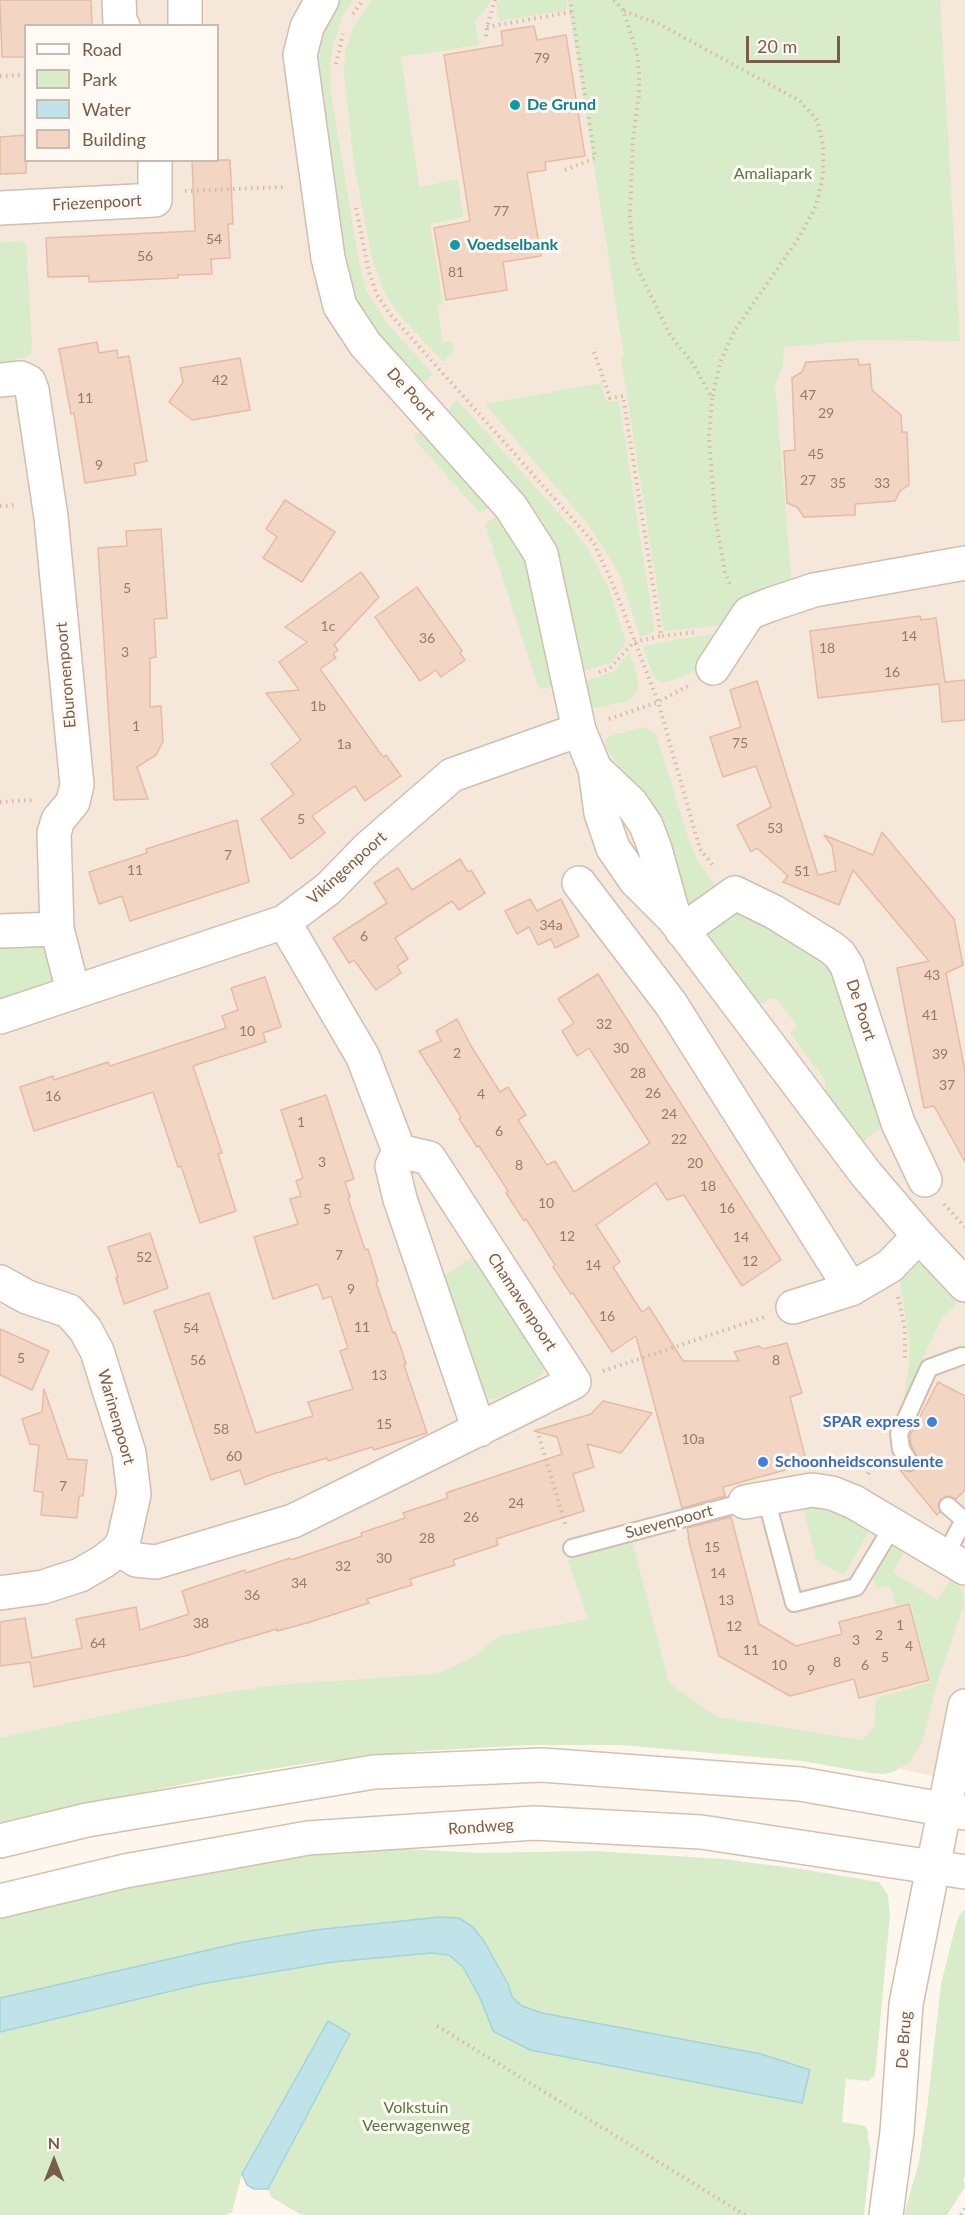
<!DOCTYPE html>
<style>
body{margin:0}
#map{position:relative;width:965px;height:2215px;overflow:hidden;background:#fdf6ec;font-family:Lato,sans-serif}
canvas{display:block}
.legend{position:absolute;left:24px;top:24px;width:195px;height:138px;box-sizing:border-box;background:#fffaf3;border:2px solid #cabbb1;margin:0;padding:8px 10px;list-style:none;font-size:18px;color:#7a5c4d}
.legend li{display:flex;align-items:center;gap:12px;height:30px}
.legend b{width:30px;border:2px solid #cabbb1}
.north{position:absolute;left:24px;top:2131px;width:60px;height:60px;-webkit-text-stroke:4px #fffaf3;paint-order:stroke;rotate:0deg;font-size:16px;font-weight:700;line-height:24px;text-align:center;color:#7a5c4d}
.north::after{content:'';display:block;margin:auto;width:21px;height:27px;background:#7a5c4d;clip-path:polygon(50% 0,100% 100%,50% 72%,0 100%)}
.scale{position:absolute;left:746px;top:36px;width:94px;height:27px;box-sizing:border-box;border:3px solid #7a5c4d;border-top:0;padding-left:8px;font-size:18px;line-height:21px;white-space:nowrap;color:#7a5c4d;-webkit-text-stroke:4px #fffaf3;paint-order:stroke}
</style>
<div id="map">
<canvas width="965" height="2215"></canvas>
<ul class="legend">
<li><b style="height:8px;background:#fff"></b>Road</li>
<li><b style="height:16px;background:#d8ecc9"></b>Park</li>
<li><b style="height:16px;background:#bfe3e8"></b>Water</li>
<li><b style="height:16px;background:#f3d5c3"></b>Building</li>
</ul>
<div class="north">N</div>
<div class="scale">20 m</div>
</div>
<script>
const ctx = document.querySelector('canvas').getContext('2d');
ctx.lineJoin = 'round';
function fill(path, color) { ctx.fillStyle = color; ctx.fill(path, 'evenodd'); }
const toPath = rows => new Path2D(rows.map(r => 'M' + r).join(''));
function stroke(path, color, width, dash) { ctx.strokeStyle = color; ctx.lineWidth = width; ctx.lineCap = dash ? 'butt' : 'round'; ctx.setLineDash(dash || []); ctx.stroke(path); }
function write(font, color, halo, rows, align = 'center') {
  ctx.font = font + ' Lato,sans-serif'; ctx.lineWidth = 6; ctx.setLineDash([]); ctx.textBaseline = 'middle'; ctx.strokeStyle = halo; ctx.fillStyle = color; for (const [text, x, y, turn = 0] of rows) {
    ctx.save(); ctx.translate(x, y); ctx.rotate((+turn || 0) * Math.PI / 180); ctx.textAlign = isNaN(turn) ? turn : align; if (halo) ctx.strokeText(text, 0, 0); ctx.fillText(text, 0, 0); ctx.restore();
  }
}
fill(toPath([
 [0,0,965,0,965,1783,569,1698,0,1794],
 [26,26,218,26,218,160,26,160]
]), '#f5e8da');
fill(toPath([
 [335,0,353,0,342,17,333,45,330,64,331,93,359,263,366,290,374,303,385,321,433,374,425,382,421,381,368,322,353,294,345,270,316,62,318,45],
 [371,0,492,0,475,22,479,45,401,57,419,187,458,179,463,217,430,224,443,304,437,306,443,343,451,341,453,346,453,352,443,362,398,313,384,292,372,258,354,165,344,76,345,52,353,28],
 [500,0,566,0,567,10,500,21,496,5],
 [568,0,940,0,960,341,866,340,784,347,783,366,775,384,792,588,727,625,664,631,621,358,624,356],
 [22,241,26,243,32,347,30,354,26,358,14,359,14,364,0,365,0,242],
 [602,383,605,401,619,401,654,626,654,631,640,637,620,575,588,524,485,404],
 [457,400,573,529,588,549,609,589,626,642,611,663,579,672,560,564,547,529,536,511,449,411,451,405],
 [422,429,494,505,480,513,415,440,415,436],
 [501,513,512,526,533,575,552,686,539,689,485,524],
 [713,634,718,634,699,669,671,681,661,682,653,676,643,647,665,641],
 [630,652,638,681,638,690,631,699,624,702,594,708,590,705,582,682,613,672],
 [643,727,656,734,691,847,698,860,719,892,686,911,629,781,605,746,605,741,609,736],
 [746,906,827,951,891,1120,860,1144,827,1102,825,1080,790,1033,797,1026,778,1000,769,998,763,1004,749,998,704,937,710,933,711,929],
 [0,938,47,944,56,969,51,983,0,1004],
 [477,1254,544,1365,543,1372,538,1378,497,1399,480,1397,438,1280],
 [923,1260,954,1292,956,1300,954,1307,943,1317,938,1326,923,1358,909,1397,904,1398,909,1363,910,1342,900,1282],
 [819,1501,866,1526,868,1533,846,1572,842,1574,822,1564,816,1558,803,1508],
 [632,1541,669,1683,717,1717,863,1740,875,1725,876,1698,931,1682,910,1602,896,1606,890,1586,877,1589,873,1576,880,1561,888,1550,896,1547,906,1548,893,1572,937,1600,951,1578,957,1581,964,1596,964,1604,938,1680,922,1742,910,1762,893,1772,883,1774,870,1773,802,1761,621,1745,531,1745,420,1751,316,1762,203,1780,0,1823,0,1738,162,1703,275,1685,436,1674,470,1659,500,1636,588,1619,568,1560],
 [370,1847,479,1853,592,1851,642,1854,723,1859,801,1869,879,1882,888,1895,890,1916,875,2075,869,2081,846,2079,842,2122,865,2126,868,2131,868,2140,871,2150,864,2215,302,2215,271,2197,268,2189,350,2035,242,2174,232,2212,225,2215,0,2215,0,2032,201,1984,333,1962,431,1953,449,1955,463,1967,470,1979,481,2000,486,2015,802,2103,810,2070,542,2013,522,2006,512,1997,507,1984,484,1941,459,1918,393,1921,315,1930,243,1942,0,1998,0,1915,118,1887,286,1856],
 [965,1909,965,2176,963,2179,965,2187,947,2215,904,2215,919,2162,927,2109,941,1984,955,1928,960,1914]
]), '#d8ecc9');
const water = toPath([
 [440,1917,459,1918,473,1927,484,1941,508,1984,512,1997,522,2006,542,2013,761,2054,810,2070,802,2103,530,2050,493,2031,481,2000,463,1967,449,1955,431,1953,333,1962,201,1984,0,2032,0,1998,243,1942,315,1930,440,1917],
 [328,2021,350,2034,268,2189,254,2189,247,2185,242,2174,328,2021]
]);
fill(water, '#bfe3e8');
stroke(water, '#a5d3da', 1.5);
const building = toPath([
 [0,0,91,0,92,26,26,26,26,57,2,57,0,0],
 [534,26,537,40,566,35,585,156,545,162,546,170,527,173,541,256,503,262,507,290,446,300,434,228,470,221,444,55,503,45,501,31,534,26],
 [26,135,26,173,0,174,0,137,26,135],
 [192,160,230,160,233,224,228,224,230,258,211,259,212,274,178,275,178,278,89,282,89,276,48,277,46,238,195,231,192,160],
 [97,342,99,353,117,350,118,358,129,356,147,461,134,464,136,475,85,483,74,413,71,414,59,349,97,342],
 [240,358,250,410,192,420,169,402,183,382,180,368,240,358],
 [858,359,859,365,870,364,872,390,901,415,902,432,907,432,909,485,900,491,895,501,855,504,855,515,804,517,797,507,787,503,784,451,795,450,792,378,802,372,806,362,858,359],
 [285,500,335,532,302,582,263,558,277,537,266,529,285,500],
 [161,529,167,618,154,619,156,657,150,658,150,707,161,706,163,742,156,755,137,767,148,799,114,800,98,548,127,546,126,531,161,529],
 [361,572,379,597,334,645,338,650,333,654,336,658,320,669,383,757,386,755,401,776,365,801,355,786,312,816,325,833,291,859,261,819,294,794,271,764,301,740,266,693,299,690,279,662,307,642,285,627,361,572],
 [417,587,462,651,460,653,465,660,441,677,436,670,420,681,375,617,417,587],
 [920,616,921,620,936,618,945,682,965,680,965,720,942,722,939,684,818,698,810,631,920,616],
 [757,681,818,875,836,871,832,846,824,835,873,855,882,832,954,919,963,965,946,973,965,1071,965,1162,934,1106,924,1108,897,968,929,961,853,870,839,905,783,882,788,876,757,848,751,852,737,825,771,807,756,766,723,777,710,737,741,727,730,690,757,681],
 [237,820,249,882,130,921,122,896,99,904,89,872,147,853,146,849,237,820],
 [460,859,468,872,471,870,485,893,459,910,452,901,395,938,408,959,397,966,401,973,376,990,354,960,349,963,333,938,387,903,374,883,398,868,412,890,460,859],
 [530,899,537,911,561,899,579,936,555,948,551,939,538,945,529,927,517,934,505,911,530,899],
 [598,974,781,1260,742,1286,684,1195,667,1200,656,1183,596,1225,620,1262,613,1267,627,1289,642,1312,649,1307,683,1361,739,1361,734,1352,759,1346,763,1349,787,1343,802,1393,790,1397,807,1464,723,1487,725,1496,682,1508,636,1336,612,1352,573,1293,571,1294,553,1267,555,1265,526,1219,524,1221,506,1193,508,1191,479,1146,477,1147,459,1119,461,1117,419,1051,441,1041,436,1031,457,1019,471,1046,500,1092,508,1087,526,1115,518,1120,547,1165,555,1161,574,1192,650,1143,589,1048,577,1056,562,1031,574,1023,558,999,598,974],
 [265,977,281,1027,263,1033,266,1042,193,1066,222,1153,218,1154,236,1211,200,1223,181,1166,178,1167,153,1092,34,1131,20,1087,53,1076,54,1080,108,1062,110,1066,226,1028,222,1016,238,1010,231,988,265,977],
 [326,1095,354,1179,345,1182,350,1197,348,1198,365,1250,368,1249,378,1281,376,1282,393,1333,395,1332,401,1348,406,1364,404,1365,427,1433,374,1450,372,1447,328,1461,327,1458,270,1475,245,1485,240,1470,211,1480,154,1311,209,1293,256,1433,313,1416,308,1402,353,1389,340,1351,348,1348,331,1296,323,1299,318,1284,273,1299,254,1237,298,1224,290,1199,301,1196,296,1181,303,1178,281,1110,326,1095],
 [150,1233,168,1288,124,1304,116,1278,118,1277,108,1247,150,1233],
 [0,1329,49,1351,32,1390,0,1375,0,1329],
 [938,1382,965,1396,965,1490,956,1499,949,1496,941,1499,938,1505,940,1512,937,1515,900,1470,901,1469,910,1472,918,1466,919,1461,911,1445,910,1436,938,1382],
 [44,1389,68,1459,87,1460,83,1496,79,1496,77,1518,41,1515,43,1492,34,1491,39,1445,30,1444,22,1419,42,1412,44,1389],
 [603,1401,652,1413,621,1453,587,1444,594,1467,573,1474,584,1511,496,1539,498,1545,453,1560,455,1565,410,1579,412,1585,367,1599,369,1603,307,1623,277,1631,277,1629,185,1656,34,1687,30,1662,0,1666,0,1622,25,1618,32,1658,82,1648,76,1619,136,1607,140,1630,189,1614,182,1591,245,1570,246,1573,290,1558,291,1560,362,1536,361,1533,405,1518,403,1513,448,1498,446,1493,562,1454,557,1437,534,1431,591,1414,603,1401],
 [731,1517,759,1624,796,1646,842,1634,839,1622,909,1604,929,1680,859,1698,854,1679,790,1696,719,1656,688,1538,689,1537,687,1528,731,1517]
]);
fill(building, '#f3d5c3');
stroke(building, '#e6bba3', 1.5);
const lane = toPath([
 [909,1462,901,1449,899,1434,929,1368,962,1356],
 [766,1498,794,1603,856,1587,893,1526],
 [948,1506,964,1520],
 [572,1548,745,1502],
 [945,1556,965,1518]
]);
const street = toPath([
 [119,0,120,23,123,26],
 [185,0,185,26],
 [322,0,307,27,300,55,328,258,340,306,365,344,511,507,541,554,579,730,595,769,601,813,613,848,635,880,674,919,866,1174,919,1236,965,1285],
 [0,208,155,200,155,160],
 [0,380,21,378,29,382,32,390,51,517,77,785,73,802,58,820,54,833,57,929,73,991],
 [713,668,749,613,769,605,814,590,965,563],
 [595,769,631,803,646,825,655,849,674,917],
 [579,883,671,1004,851,1289],
 [284,922,363,1057,399,1151,392,1166,400,1199,479,1430],
 [0,931,57,929],
 [682,931,735,893,774,912,832,948,840,955,847,966,898,1123,925,1180],
 [0,1017,284,922,328,889,368,848,452,775,579,730],
 [0,1282,27,1297,69,1311,85,1329,97,1351,129,1453,134,1494,124,1539,119,1549,104,1561,80,1575,43,1587,0,1593],
 [793,1307,851,1289,890,1266,919,1236],
 [745,1502,812,1490,832,1493,854,1502,965,1568],
 [119,1549,136,1560,156,1562,293,1521,574,1382,429,1158,399,1151],
 [886,2215,897,2132,906,2004,965,1706]
]);
const secondary = toPath([
 [0,1841,87,1820,374,1772,542,1765,800,1784,965,1813],
 [0,1901,125,1871,308,1838,534,1823,701,1832,965,1872]
]);
stroke(lane, '#d1beb0', 20);
stroke(street, '#d1beb0', 36);
stroke(secondary, '#d6c0b0', 36);
stroke(toPath([
 [614,0,623,10,637,52,639,74,639,95,633,139,630,216,634,261,670,335,694,365,712,398,709,437,715,516,725,572,731,587],
 [624,11,659,24,800,101,817,120,823,144,823,176,816,206,800,236,735,330,721,360,712,398],
 [353,14,363,0],
 [487,27,571,12],
 [486,36,487,27,495,0],
 [336,64,343,34],
 [0,76,26,75],
 [565,170,595,158,570,0],
 [185,191,283,187],
 [356,208,369,272,377,295,390,314,594,543,614,587,658,702,700,849,714,867],
 [594,352,610,398,623,396,661,636,697,632],
 [0,506,17,505],
 [599,672,609,669,634,642,661,636],
 [609,719,658,702,688,686],
 [0,802,32,800],
 [944,1204,965,1227],
 [898,1297,905,1329,905,1361],
 [603,1371,764,1317],
 [539,1436,566,1527],
 [868,1474,878,1454],
 [437,2026,745,2215],
 [961,2215,965,2208]
]), '#d9b8a5', 4, [1.5, 4.5]);
stroke(lane, '#fff', 16);
stroke(street, '#fff', 33);
stroke(secondary, '#fff', 33);
for (const [x, y, r, color] of [
 [515,105,6,"#0f9aa8"],
 [455,245,6,"#0f9aa8"],
 [932,1422,6,"#3f7fe0"],
 [763,1462,6,"#3f7fe0"]
]) { const dot = new Path2D(); dot.arc(x, y, r, 0, 2 * Math.PI); ctx.fillStyle = color; ctx.fill(dot); stroke(dot, '#fffaf3', 2); }
write('14px', '#987a6a', null, [
 ["79",542,58],
 ["77",501,211],
 ["54",214,239],
 ["56",145,256],
 ["81",456,272],
 ["42",220,380],
 ["47",808,395],
 ["11",85,398],
 ["29",826,413],
 ["45",816,454],
 ["9",99,465],
 ["27",808,480],
 ["35",838,483],
 ["33",882,483],
 ["5",127,588],
 ["1c",328,626],
 ["14",909,636],
 ["36",427,638],
 ["18",827,648],
 ["3",125,652],
 ["16",892,672],
 ["1b",318,706],
 ["1",136,726],
 ["75",740,743],
 ["1a",344,744],
 ["5",301,819],
 ["53",775,828],
 ["7",228,855],
 ["11",135,870],
 ["51",802,871],
 ["34a",551,925],
 ["6",364,936],
 ["43",932,975],
 ["41",930,1015],
 ["32",604,1024],
 ["10",247,1031],
 ["30",621,1048],
 ["2",457,1053],
 ["39",940,1054],
 ["28",638,1073],
 ["37",947,1085],
 ["26",653,1093],
 ["4",481,1094],
 ["16",53,1096],
 ["24",669,1114],
 ["1",301,1122],
 ["6",499,1131],
 ["22",679,1139],
 ["3",322,1162],
 ["20",695,1163],
 ["8",519,1165],
 ["18",708,1186],
 ["10",546,1203],
 ["16",727,1208],
 ["5",327,1209],
 ["12",567,1236],
 ["14",741,1237],
 ["7",339,1255],
 ["52",144,1257],
 ["12",750,1261],
 ["14",593,1265],
 ["9",351,1289],
 ["16",607,1316],
 ["11",362,1327],
 ["54",191,1328],
 ["5",21,1358],
 ["56",198,1360],
 ["8",776,1360],
 ["13",379,1375],
 ["15",384,1424],
 ["58",221,1429],
 ["10a",693,1439],
 ["60",234,1456],
 ["7",63,1486],
 ["24",516,1503],
 ["26",471,1517],
 ["28",427,1538],
 ["15",712,1547],
 ["30",384,1558],
 ["32",343,1566],
 ["14",718,1573],
 ["34",299,1583],
 ["36",252,1595],
 ["13",726,1600],
 ["38",201,1623],
 ["1",900,1625],
 ["12",734,1626],
 ["2",879,1635],
 ["3",856,1640],
 ["64",98,1643],
 ["4",909,1646],
 ["11",751,1650],
 ["5",885,1657],
 ["8",837,1662],
 ["10",779,1665],
 ["6",865,1665],
 ["9",811,1670]
]);
write('bold 16px', '#0d838f', '#fffaf3', [
 ["De Grund",527,105],
 ["Voedselbank",467,245]
], 'left');
write('16px', '#537a41', '#fffaf3', [
 ["Amaliapark",773,174],
 ["Volkstuin",416,2108],
 ["Veerwagenweg",416,2126]
]);
write('16px', '#7a5c4d', '#fffaf3', [
 ["Friezenpoort",97,203,-3],
 ["De Poort",411,394,48],
 ["Eburonenpoort",66,675,-95],
 ["Vikingenpoort",347,868,-42],
 ["De Poort",861,1010,72],
 ["Chamavenpoort",522,1302,57],
 ["Warinenpoort",116,1417,74],
 ["Suevenpoort",669,1522,-15],
 ["Rondweg",481,1827,-4],
 ["De Brug",904,2040,-86]
]);
write('bold 16px', '#366cbe', '#fffaf3', [
 ["SPAR express",920,1422],
 ["Schoonheidsconsulente",775,1462,"left"]
], 'right');
</script>
